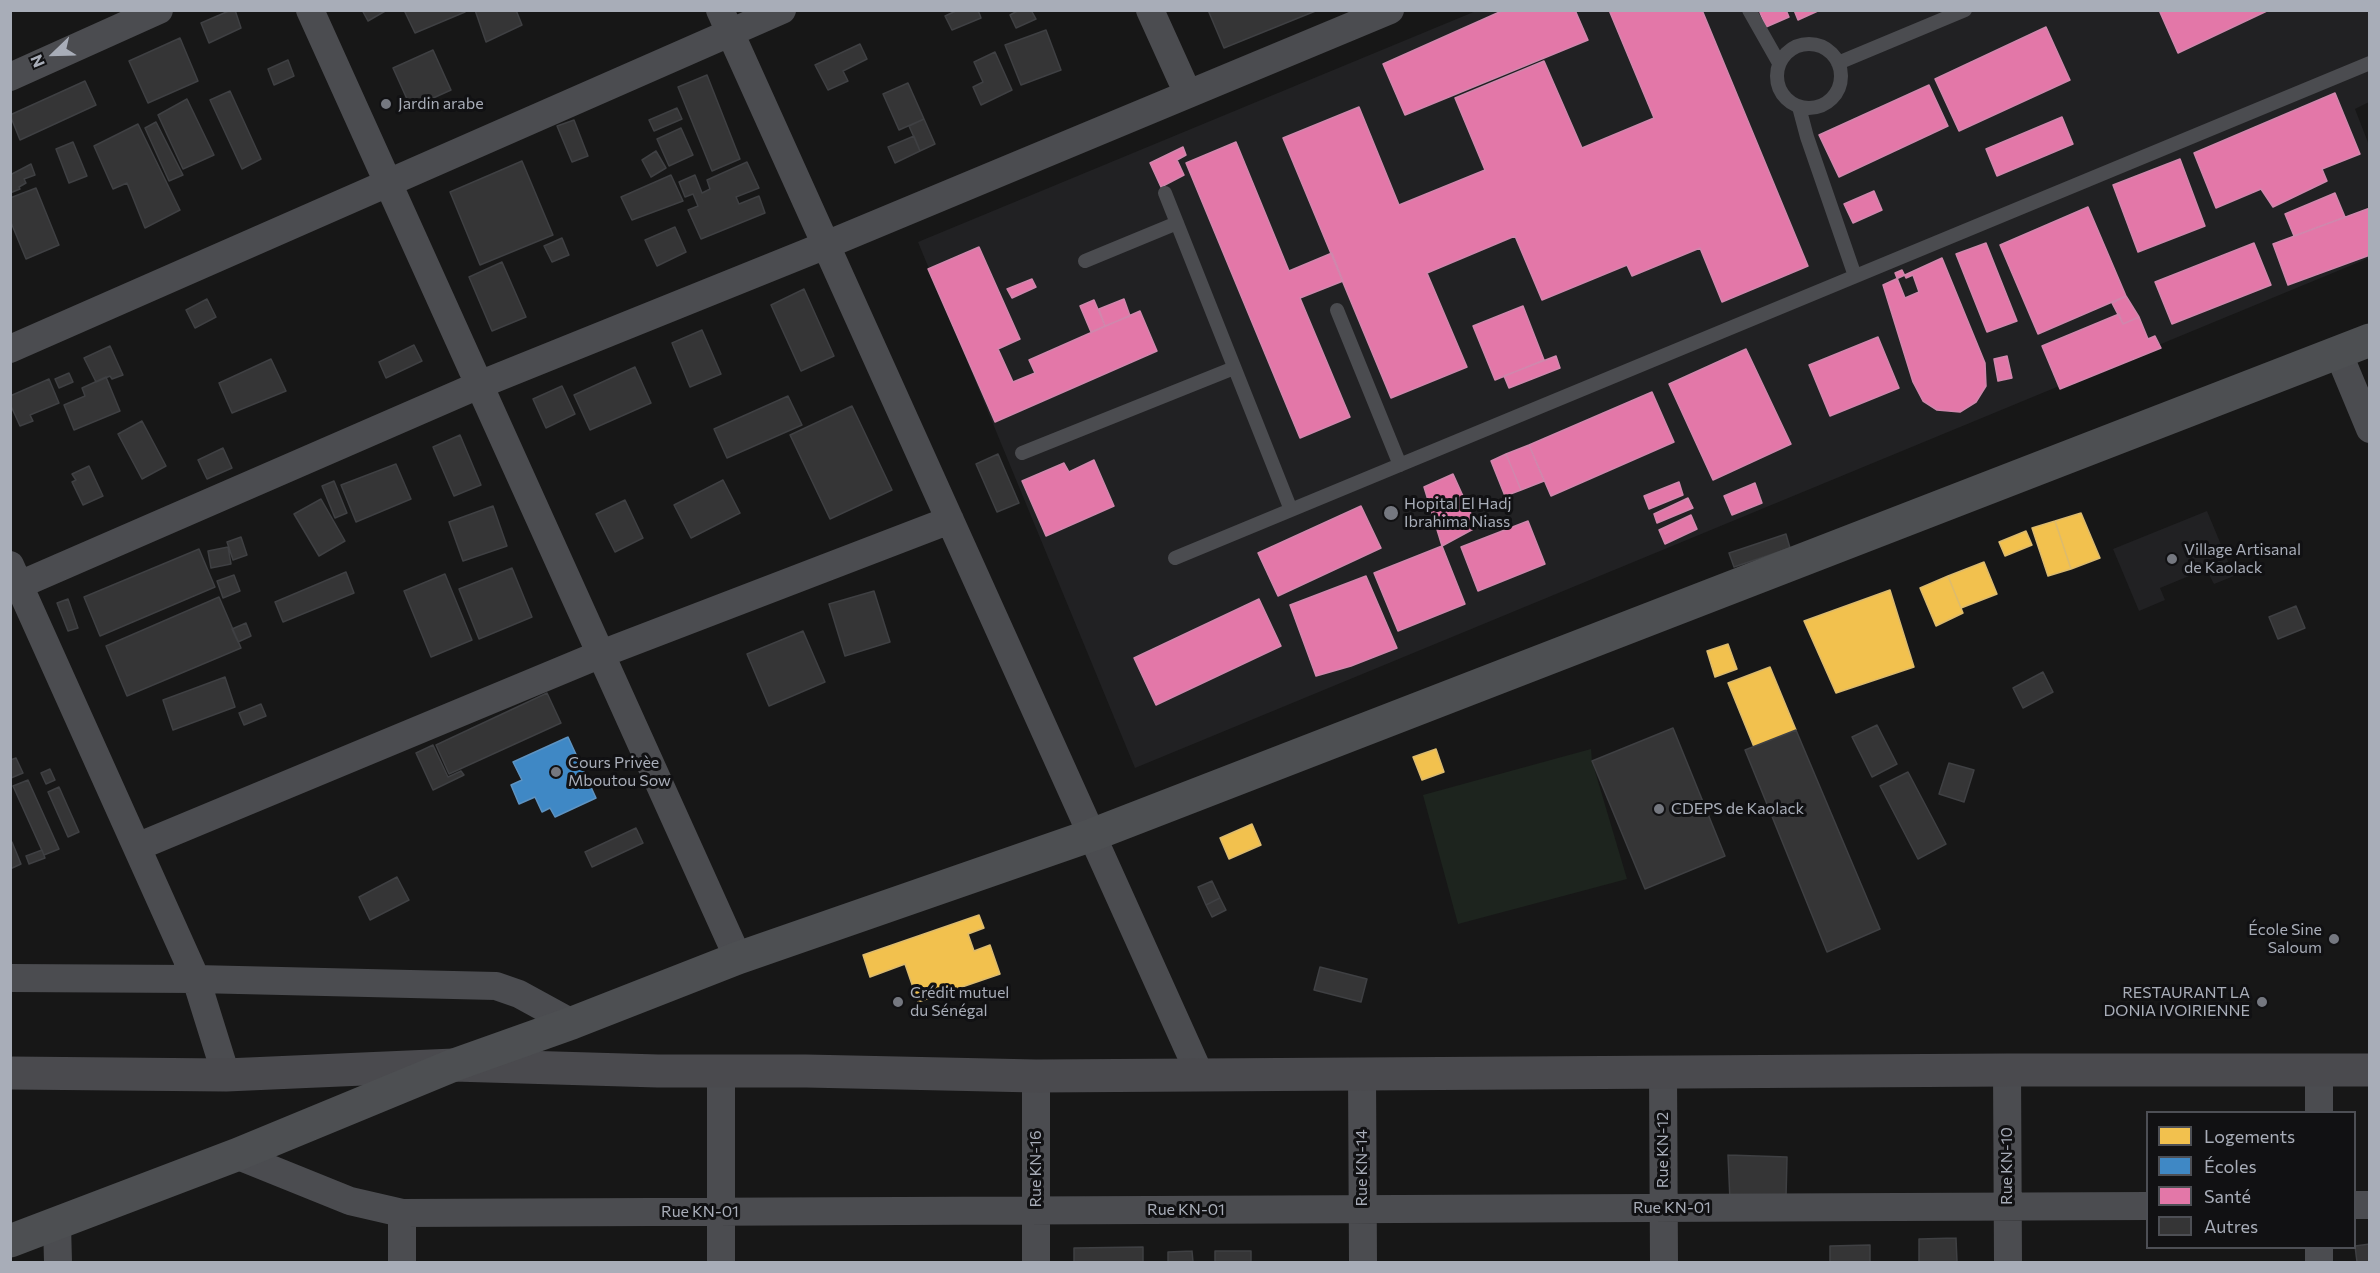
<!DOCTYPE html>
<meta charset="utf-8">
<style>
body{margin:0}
#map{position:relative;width:2380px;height:1273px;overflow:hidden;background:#171717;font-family:Commissioner,sans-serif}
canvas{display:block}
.frame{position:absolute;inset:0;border:12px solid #a8adb8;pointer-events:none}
.legend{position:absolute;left:2146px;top:1111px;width:210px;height:138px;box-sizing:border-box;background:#111113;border:2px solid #4d4f55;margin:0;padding:8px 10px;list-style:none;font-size:18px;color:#a8adb8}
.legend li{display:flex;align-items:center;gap:12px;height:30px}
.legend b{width:30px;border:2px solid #4d4f55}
.north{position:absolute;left:24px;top:24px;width:60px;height:60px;-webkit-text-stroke:4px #111113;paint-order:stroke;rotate:247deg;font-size:16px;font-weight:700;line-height:24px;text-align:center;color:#a8adb8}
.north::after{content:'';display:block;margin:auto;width:21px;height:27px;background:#a8adb8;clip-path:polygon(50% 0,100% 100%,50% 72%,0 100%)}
</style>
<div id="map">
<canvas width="2380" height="1273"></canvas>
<div class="frame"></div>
<ul class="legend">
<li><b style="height:16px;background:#f2c14e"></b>Logements</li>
<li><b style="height:16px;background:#3f88c5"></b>Écoles</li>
<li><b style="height:16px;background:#e377a8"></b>Santé</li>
<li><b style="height:16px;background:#353536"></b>Autres</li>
</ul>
<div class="north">N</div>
</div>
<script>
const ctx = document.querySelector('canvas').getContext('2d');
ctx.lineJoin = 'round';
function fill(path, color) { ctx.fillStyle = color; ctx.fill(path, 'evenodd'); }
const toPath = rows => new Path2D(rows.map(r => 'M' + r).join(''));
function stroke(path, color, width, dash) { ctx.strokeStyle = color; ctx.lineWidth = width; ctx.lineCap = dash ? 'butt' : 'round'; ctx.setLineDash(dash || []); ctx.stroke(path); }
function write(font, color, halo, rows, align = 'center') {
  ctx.font = font + ' Commissioner,sans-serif'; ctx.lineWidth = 6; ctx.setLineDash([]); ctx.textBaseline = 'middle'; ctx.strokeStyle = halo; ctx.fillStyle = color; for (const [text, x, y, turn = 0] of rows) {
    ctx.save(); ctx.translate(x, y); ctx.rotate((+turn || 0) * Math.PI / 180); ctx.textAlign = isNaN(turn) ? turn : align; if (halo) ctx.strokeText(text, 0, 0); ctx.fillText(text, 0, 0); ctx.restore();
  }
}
fill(toPath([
 [1476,11,2369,11,2369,102,2355,109,2369,145,2369,258,1135,768,918,242],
 [2207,511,2234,576,2214,584,2206,569,2160,588,2165,600,2139,611,2113,549]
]), '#212123');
fill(toPath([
 [1591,749,1592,761,1627,879,1458,924,1423,795]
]), '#1d241e');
const homes = toPath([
 [2081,513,2100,558,2071,569,2055,521,2081,513],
 [2055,521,2071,569,2048,576,2032,528,2055,521],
 [2026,531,2032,545,2005,556,1999,542,2026,531],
 [1984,562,1997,594,1961,608,1948,576,1984,562],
 [1948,576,1963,613,1936,626,1920,588,1948,576],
 [1890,590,1914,667,1836,693,1804,621,1890,590],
 [1728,644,1737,669,1715,677,1707,651,1728,644],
 [1770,667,1796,730,1754,747,1728,683,1770,667],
 [1436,749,1444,772,1422,780,1413,757,1436,749],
 [1252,824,1261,845,1229,859,1220,838,1252,824],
 [979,915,984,928,968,934,974,951,990,945,1000,974,918,1002,905,964,870,977,863,955,979,915]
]);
fill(homes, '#f2c14e');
stroke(homes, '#dcbb6e', 1.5);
const schools = toPath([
 [568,737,596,798,555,817,550,808,542,812,535,797,519,804,511,785,522,780,513,762,568,737]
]);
fill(schools, '#3f88c5');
stroke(schools, '#5e93c1', 1.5);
const health = toPath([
 [1504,10,1575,10,1588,40,1405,115,1383,64,1504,10],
 [1609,10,1702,10,1808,266,1722,302,1700,248,1632,276,1627,265,1542,300,1515,236,1427,273,1467,367,1391,398,1283,138,1359,107,1399,205,1485,170,1455,98,1544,61,1582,148,1654,118,1609,10],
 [1759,10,1786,10,1789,17,1766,27,1759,10],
 [1794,10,1820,10,1798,20,1794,10],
 [2159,10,2269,10,2178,53,2159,10],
 [2046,27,2070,80,1959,131,1935,79,2046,27],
 [1929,85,1948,126,1839,177,1819,135,1929,85],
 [2335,93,2360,154,2322,169,2327,181,2273,207,2261,189,2216,208,2194,153,2335,93],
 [2062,117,2073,144,1997,176,1986,149,2062,117],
 [1236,142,1289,271,1332,253,1343,281,1300,298,1350,417,1300,438,1186,163,1236,142],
 [1183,147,1186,155,1177,160,1184,175,1161,187,1150,163,1183,147],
 [2180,159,2205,226,2138,252,2113,185,2180,159],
 [1874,191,1882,210,1853,223,1844,204,1874,191],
 [2335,193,2345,217,2294,236,2285,214,2335,193],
 [2088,207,2126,296,2038,334,2000,245,2088,207],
 [2370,208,2370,255,2288,285,2273,244,2370,208],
 [1986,243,2017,321,1987,332,1956,254,1986,243],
 [2254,243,2271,285,2172,324,2155,282,2254,243],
 [979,247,1020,339,998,349,1013,382,1035,373,1029,360,1140,311,1157,351,995,422,928,269,979,247],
 [1942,258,1985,363,1986,386,1976,402,1960,412,1937,410,1923,401,1913,382,1883,285,1942,258],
 [1902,270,1906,278,1913,275,1919,292,1905,298,1895,273,1902,270],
 [1032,279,1036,287,1012,298,1007,289,1032,279],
 [2126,296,2139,317,2123,324,2112,303,2126,296],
 [1124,299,1130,316,1105,326,1099,309,1124,299],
 [1094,300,1105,326,1091,332,1080,306,1094,300],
 [1523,306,1544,360,1495,380,1473,326,1523,306],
 [2119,314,2123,324,2139,317,2148,339,2155,336,2161,348,2060,389,2042,346,2119,314],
 [1878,337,1899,388,1830,416,1809,365,1878,337],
 [1746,349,1791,444,1713,480,1669,384,1746,349],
 [1556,356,1560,368,1509,388,1504,376,1556,356],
 [2007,356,2012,378,1998,381,1994,359,2007,356],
 [1652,392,1674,442,1551,496,1529,445,1652,392],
 [1529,445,1544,481,1521,490,1506,454,1529,445],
 [1506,454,1521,490,1505,496,1491,461,1506,454],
 [1094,460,1114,506,1046,536,1022,481,1064,463,1069,472,1094,460],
 [1453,474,1477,527,1442,546,1424,487,1453,474],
 [1679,482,1683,495,1649,509,1644,496,1679,482],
 [1755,483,1762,503,1732,515,1724,496,1755,483],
 [1688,498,1693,508,1657,523,1654,514,1688,498],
 [1361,506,1381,548,1278,596,1258,553,1361,506],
 [1691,515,1697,529,1665,544,1659,530,1691,515],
 [1528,521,1545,564,1478,591,1461,547,1528,521],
 [1442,546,1465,604,1398,631,1374,573,1442,546],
 [1366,576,1397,648,1351,666,1316,676,1290,605,1366,576],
 [1259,599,1281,646,1156,705,1134,658,1259,599]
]);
fill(health, '#e377a8');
stroke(health, '#d187ad', 1.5);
const building = toPath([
 [231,10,235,10,241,28,209,43,201,23,231,10],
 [362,10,387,10,368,21,362,10],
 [404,10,464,10,465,12,415,33,404,10],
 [475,10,516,10,522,25,486,42,475,10],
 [958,10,978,10,981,18,952,30,945,16,958,10],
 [1019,10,1031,10,1036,19,1016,28,1010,15,1019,10],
 [1208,10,1318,10,1224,48,1208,10],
 [1046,30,1061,70,1021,85,1005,45,1046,30],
 [180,38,198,81,148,103,129,61,180,38],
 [860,44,867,59,843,71,848,81,828,90,815,65,860,44],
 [433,50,451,90,411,108,393,68,433,50],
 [995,52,1012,90,981,105,973,87,983,82,974,62,995,52],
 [288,60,294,76,274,85,268,69,288,60],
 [707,75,740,159,712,171,678,87,707,75],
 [85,81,96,105,20,140,10,115,85,81],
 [908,83,924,119,899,130,883,94,908,83],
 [230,91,261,159,242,169,210,100,230,91],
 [187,99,214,155,183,169,158,115,187,99],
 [677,108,682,119,654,131,649,120,677,108],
 [924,119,935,144,920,151,909,126,924,119],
 [574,120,588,156,572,162,557,126,574,120],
 [156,122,183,175,169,181,145,128,156,122],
 [138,124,180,210,145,228,127,183,113,189,94,146,138,124],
 [681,128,693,155,669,166,657,139,681,128],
 [914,136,920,151,895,163,888,147,914,136],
 [73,142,87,176,69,183,56,149,73,142],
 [656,151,666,168,651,177,642,160,656,151],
 [522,161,553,235,480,265,450,192,522,161],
 [747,162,759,188,736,197,739,204,759,196,765,213,701,239,688,210,698,206,693,194,685,197,679,182,695,175,702,193,710,189,707,180,747,162],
 [31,164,35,175,24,179,26,183,19,187,20,189,10,193,10,175,31,164],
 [671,175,683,201,632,220,621,197,671,175],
 [36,188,59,245,26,259,10,220,10,198,36,188],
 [675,227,686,252,657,266,645,240,675,227],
 [562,238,569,255,552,262,544,246,562,238],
 [502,262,526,317,492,331,469,277,502,262],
 [804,289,834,356,801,371,771,305,804,289],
 [207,299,216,317,195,328,186,310,207,299],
 [702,330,721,374,690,387,672,343,702,330],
 [414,345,422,361,386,378,379,362,414,345],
 [110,346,123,375,112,379,110,376,96,382,84,358,110,346],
 [271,359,286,391,232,413,219,383,271,359],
 [635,367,651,403,590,430,574,395,635,367],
 [69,373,73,382,59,388,55,379,69,373],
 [106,377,120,411,74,430,64,405,85,396,82,388,106,377],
 [49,379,59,403,30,415,33,421,20,426,10,404,10,396,49,379],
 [562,386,575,414,546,428,533,399,562,386],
 [788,396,802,425,727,458,714,429,788,396],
 [852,406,892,490,830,519,790,435,852,406],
 [142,421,166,466,142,479,118,434,142,421],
 [460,435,481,485,454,496,433,447,460,435],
 [223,448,232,468,207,479,198,460,223,448],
 [998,454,1019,503,997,512,976,464,998,454],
 [396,464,411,499,356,522,341,485,396,464],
 [89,466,103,496,83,505,72,482,76,480,72,474,89,466],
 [723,480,740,513,691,538,674,505,723,480],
 [334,481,347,513,335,518,322,486,334,481],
 [321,499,345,541,319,556,294,514,321,499],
 [625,500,643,538,615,552,596,514,625,500],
 [493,506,507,546,463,561,449,522,493,506],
 [1786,534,1790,548,1734,567,1729,553,1786,534],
 [241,537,247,555,233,560,227,542,241,537],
 [228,547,231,564,211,568,208,551,228,547],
 [199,549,215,587,100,636,84,597,199,549],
 [512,568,532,617,479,639,459,589,512,568],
 [346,572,354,593,283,622,275,602,346,572],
 [445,574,472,640,431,657,404,591,445,574],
 [234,575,240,591,223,598,217,581,234,575],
 [874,591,890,642,845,656,829,604,874,591],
 [219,597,241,648,127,696,106,646,219,597],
 [68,599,78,628,68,631,57,603,68,599],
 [2296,606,2305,628,2278,639,2269,617,2296,606],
 [246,623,251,636,238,642,232,629,246,623],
 [803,631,825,682,769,706,747,654,803,631],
 [2043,672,2053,692,2023,708,2013,688,2043,672],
 [225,677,235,707,173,730,163,700,225,677],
 [547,693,561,723,449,774,436,745,547,693],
 [261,704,266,716,244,725,239,713,261,704],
 [1877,725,1897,764,1872,777,1852,737,1877,725],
 [1673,728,1725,856,1645,889,1592,761,1673,728],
 [1796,730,1880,929,1827,952,1745,750,1796,730],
 [433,745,448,777,461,771,464,775,433,790,416,753,433,745],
 [16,758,23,773,11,778,10,760,16,758],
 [1949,763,1974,770,1964,802,1939,794,1949,763],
 [50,769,55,780,46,784,41,773,50,769],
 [1908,772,1946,844,1918,859,1880,786,1908,772],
 [28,780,59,849,44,855,13,786,28,780],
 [59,787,79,832,68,837,48,792,59,787],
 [636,828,643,843,592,867,585,852,636,828],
 [12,842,21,864,10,869,10,843,12,842],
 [42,850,45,858,29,864,26,856,42,850],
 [397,877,409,900,370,920,359,897,397,877],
 [1212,881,1220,898,1206,905,1198,887,1212,881],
 [1220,898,1226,910,1212,917,1206,905,1220,898],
 [1320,967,1367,979,1361,1002,1314,990,1320,967],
 [1728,1155,1787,1157,1786,1198,1730,1200,1728,1155],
 [1956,1238,1957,1262,1919,1262,1919,1239,1956,1238],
 [2370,1244,2370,1262,2357,1262,2355,1246,2370,1244],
 [1870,1245,1870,1262,1830,1262,1830,1246,1870,1245],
 [1143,1247,1143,1262,1074,1262,1074,1248,1143,1247],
 [1192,1251,1193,1262,1168,1262,1168,1252,1192,1251],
 [1215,1251,1251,1251,1251,1262,1215,1262,1215,1251]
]);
fill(building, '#353536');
stroke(building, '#3f4043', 1.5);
stroke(toPath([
 [1749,10,1779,63],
 '1777 76a32 32 0 1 1 64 0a32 32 0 1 1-64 0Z',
 [1838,63,1965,10],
 [1799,107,1807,137,1855,276],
 [1165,193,1291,510],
 [1085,261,1177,223],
 [1337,310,1400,465],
 [1022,453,1234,368],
 [1175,558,2370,63]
]), '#4b4c50', 14);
stroke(toPath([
 [310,10,738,958],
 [720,10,1200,1075],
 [1150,10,1188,94],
 [10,77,159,10],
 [10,349,782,10],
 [2338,352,2370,429],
 [10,565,196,979,226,1075],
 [10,589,479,385,826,245,1390,10],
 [137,847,601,654,950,520],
 [10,978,196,979,496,986,519,994,572,1023],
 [2007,1070,2008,1262],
 [2319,1070,2319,1112],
 [1663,1073,1664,1262],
 [1362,1074,1363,1262],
 [1036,1076,1036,1262],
 [236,1155,350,1201,402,1213,2148,1206],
 [2354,1205,2370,1205],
 [402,1213,402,1262],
 [57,1224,58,1262],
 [721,1262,721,1071],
 [2319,1262,2319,1248]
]), '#4b4c50', 28);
stroke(toPath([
 [10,1073,226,1075,454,1065,658,1071,806,1071,1036,1076,2007,1070,2370,1070]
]), '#4a4a4e', 33);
stroke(toPath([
 [10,1241,236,1155,454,1065,572,1023,738,958,1092,835,2370,340]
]), '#4d4f52', 33);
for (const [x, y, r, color] of [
 [386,104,6,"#757880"],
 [1391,513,8,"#757880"],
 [2172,559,6,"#757880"],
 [556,772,6,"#757880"],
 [1659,809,6,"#757880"],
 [2334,939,6,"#757880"],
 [898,1002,6,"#757880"],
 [2262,1002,6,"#757880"]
]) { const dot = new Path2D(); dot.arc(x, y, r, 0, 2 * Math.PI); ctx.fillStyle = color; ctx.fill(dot); stroke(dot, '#111113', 2); }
write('16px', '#a8adb8', '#111113', [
 ["Jardin arabe",398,104],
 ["Hopital El Hadj",1404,504],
 ["Ibrahima Niass",1404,522],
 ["Village Artisanal",2184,550],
 ["de Kaolack",2184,568],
 ["Cours Privèe",568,763],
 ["Mboutou Sow",568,781],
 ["CDEPS de Kaolack",1671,809],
 ["École Sine",2322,930,"right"],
 ["Saloum",2322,948,"right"],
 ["Crédit mutuel",910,993],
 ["du Sénégal",910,1011],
 ["RESTAURANT LA",2250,993,"right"],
 ["DONIA IVOIRIENNE",2250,1011,"right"]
], 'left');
write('16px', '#a8adb8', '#111113', [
 ["Rue KN-12",1663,1150,-90],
 ["Rue KN-10",2007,1166,-90],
 ["Rue KN-14",1362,1168,-90],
 ["Rue KN-16",1036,1169,-90],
 ["Rue KN-01",1672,1208],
 ["Rue KN-01",1186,1210],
 ["Rue KN-01",700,1212]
]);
</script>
